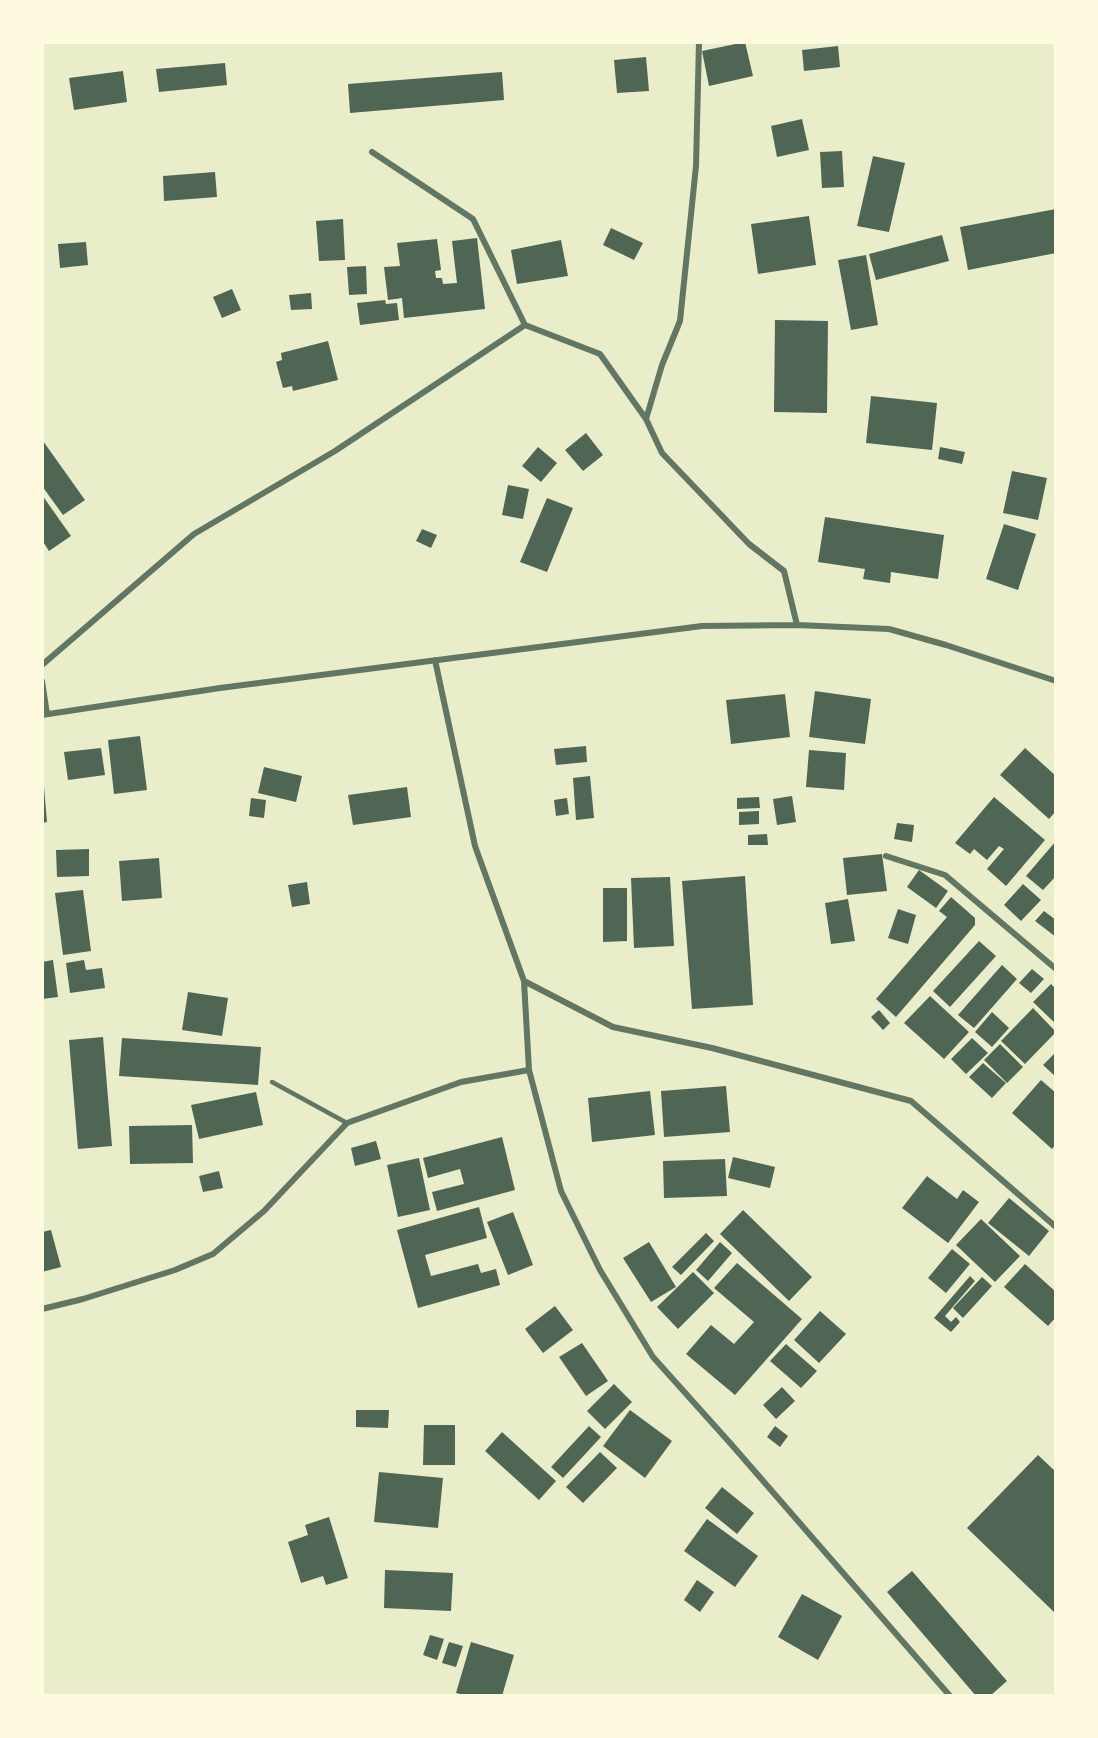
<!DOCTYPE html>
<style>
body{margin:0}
#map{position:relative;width:1098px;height:1738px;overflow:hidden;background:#e9edc9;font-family:"Exo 2",sans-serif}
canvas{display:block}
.frame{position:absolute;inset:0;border:44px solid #fefae0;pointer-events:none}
</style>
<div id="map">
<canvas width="1098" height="1738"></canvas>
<div class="frame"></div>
</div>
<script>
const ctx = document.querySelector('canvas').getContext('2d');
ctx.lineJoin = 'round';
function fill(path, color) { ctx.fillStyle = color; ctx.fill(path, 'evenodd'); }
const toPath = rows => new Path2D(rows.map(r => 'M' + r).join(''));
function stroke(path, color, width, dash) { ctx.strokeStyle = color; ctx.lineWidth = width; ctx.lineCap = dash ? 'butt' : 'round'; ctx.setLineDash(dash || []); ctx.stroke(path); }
fill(toPath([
 [745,42,753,76,709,86,702,51],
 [838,46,840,67,804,71,802,50],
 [646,57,649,91,617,93,614,60],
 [225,63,227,85,159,92,156,69],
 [123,71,127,102,74,110,69,78],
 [502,72,504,100,350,113,348,84],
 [802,119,809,150,777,157,771,126],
 [842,151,844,187,822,188,820,152],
 [873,156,905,163,889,232,857,226],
 [215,172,217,197,164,201,163,176],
 [1056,209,1056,253,968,270,960,227],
 [809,216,816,265,758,274,751,224],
 [343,219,345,260,319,261,316,221],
 [611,228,643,243,634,260,603,245],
 [942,235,949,261,876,280,869,254],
 [477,238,485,309,404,318,402,298,388,300,384,267,400,266,397,243,437,239,441,270,435,271,436,278,442,278,443,284,457,283,452,241],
 [561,240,568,276,517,284,511,250],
 [86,242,88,265,60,268,58,244],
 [866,255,878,325,851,330,838,260],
 [366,266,367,294,349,295,347,267],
 [232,289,241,310,222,318,213,297],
 [311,293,312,309,291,310,289,295],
 [385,300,386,304,397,303,399,320,360,325,357,303],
 [775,320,828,321,827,413,774,412],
 [328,341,338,380,293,391,292,386,283,388,276,362,282,360,281,353],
 [871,396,937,403,932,450,866,443],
 [586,433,603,455,583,471,565,450],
 [43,441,85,500,63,515,42,486],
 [538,447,557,463,541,482,522,466],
 [940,447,965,452,962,464,938,459],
 [1012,471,1047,478,1038,520,1003,513],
 [508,485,529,489,523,519,502,515],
 [42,495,71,536,49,551,42,540],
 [547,498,573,508,547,572,520,562],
 [825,517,944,535,938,579,891,572,890,583,863,579,865,569,818,562],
 [1004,524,1036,534,1018,590,986,579],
 [422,529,437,535,431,548,416,541],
 [815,691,871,699,865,744,809,737],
 [785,694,790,737,731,744,726,700],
 [140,736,147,790,114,794,108,740],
 [586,746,587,762,556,765,554,749],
 [101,748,105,775,68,780,64,752],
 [1025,748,1056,776,1056,811,1049,819,1000,775],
 [809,750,846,753,844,790,806,787],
 [264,767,302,776,296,802,258,793],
 [590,776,594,818,576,820,573,778],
 [42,787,44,787,47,822,42,823],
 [407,787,411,817,353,825,348,795],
 [792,796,796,822,777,825,773,799],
 [759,797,760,808,737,809,737,798],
 [994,797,1045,840,1006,886,987,869,1004,849,999,846,987,860,974,849,970,854,955,843],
 [251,798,266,800,264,818,249,816],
 [567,798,569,814,556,816,554,800],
 [759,811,759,824,739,825,739,812],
 [897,823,914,825,912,842,894,839],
 [767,834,768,845,748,845,748,835],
 [1056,841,1056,876,1043,890,1026,876],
 [89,849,89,876,57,877,56,850],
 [882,854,887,891,847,895,843,858],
 [159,858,162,898,122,901,119,861],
 [919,870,948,891,936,908,907,887],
 [745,876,753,1005,692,1009,682,881],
 [670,877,674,946,634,948,631,878],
 [307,882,310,904,292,907,288,885],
 [1023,884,1041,900,1021,921,1004,905],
 [603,888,627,888,627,941,603,942],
 [83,890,91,951,63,955,55,893],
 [951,897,975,918,975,925,896,1017,876,999,947,917,939,911],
 [848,899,855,941,831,944,825,903],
 [898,909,916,915,908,944,888,938],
 [1044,911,1056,920,1056,937,1035,921],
 [979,941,996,956,950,1007,933,991],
 [53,960,58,997,42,999,42,962],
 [84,960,86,970,102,968,105,988,70,993,66,963],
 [1002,965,1017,979,974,1028,958,1015],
 [1032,969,1044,979,1031,993,1019,983],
 [1051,984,1056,989,1056,1024,1033,1002],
 [188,992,228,998,222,1036,182,1030],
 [930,996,969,1032,944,1059,904,1023],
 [1033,1008,1056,1032,1025,1064,1001,1041],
 [879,1010,890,1023,883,1030,871,1017],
 [992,1012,1009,1028,992,1047,975,1032],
 [103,1037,112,1146,78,1149,69,1040],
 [122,1038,261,1047,258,1085,119,1076],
 [972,1038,988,1053,966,1074,951,1059],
 [1000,1044,1023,1067,1007,1083,984,1060],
 [1056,1052,1056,1077,1043,1065],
 [983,1063,1006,1083,992,1098,969,1077],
 [1041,1080,1056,1093,1056,1144,1052,1149,1012,1113],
 [726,1086,730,1132,664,1137,661,1091],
 [650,1091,655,1135,592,1142,588,1098],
 [256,1092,263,1125,199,1139,191,1105],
 [192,1125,193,1163,130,1164,129,1126],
 [502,1137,515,1190,437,1211,432,1192,464,1184,460,1169,428,1178,423,1158],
 [376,1141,381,1159,355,1166,351,1148],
 [733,1157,775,1167,770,1188,728,1178],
 [419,1158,430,1210,398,1217,387,1165],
 [725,1159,727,1196,664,1198,663,1161],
 [219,1171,223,1188,203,1192,199,1176],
 [927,1176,957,1199,963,1190,979,1202,948,1243,902,1208],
 [1009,1198,1049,1231,1029,1256,988,1223],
 [479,1207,487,1238,425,1255,431,1276,478,1264,481,1273,496,1269,500,1285,418,1308,397,1230],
 [743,1210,812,1277,789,1301,720,1234],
 [513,1212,533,1265,508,1275,487,1222],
 [981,1219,1020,1256,995,1282,956,1245],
 [51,1230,61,1267,42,1272,42,1232],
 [706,1233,714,1241,681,1275,672,1267],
 [649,1242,676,1287,651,1302,623,1258],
 [720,1242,732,1253,708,1281,696,1270],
 [952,1249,970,1264,946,1293,928,1278],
 [737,1263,802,1319,735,1395,686,1354,711,1325,734,1344,754,1322,714,1288],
 [1025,1264,1056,1292,1056,1317,1048,1326,1004,1287],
 [693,1272,714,1293,678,1329,657,1307],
 [970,1276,975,1281,945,1316,951,1322,956,1317,960,1322,951,1332,934,1318],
 [982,1277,992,1286,963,1318,953,1308],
 [555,1306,573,1330,543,1353,525,1329],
 [820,1311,846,1334,819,1363,794,1340],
 [582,1343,608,1381,586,1396,559,1357],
 [786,1344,817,1371,801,1388,770,1361],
 [614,1384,632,1402,605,1429,587,1411],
 [782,1387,795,1401,776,1419,763,1405],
 [356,1410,389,1410,388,1428,356,1427],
 [630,1410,672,1441,645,1478,603,1446],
 [424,1425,455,1425,455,1465,423,1465],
 [589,1426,601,1437,563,1478,551,1467],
 [775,1426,788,1436,780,1447,767,1437],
 [502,1432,556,1481,539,1500,485,1451],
 [600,1452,617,1468,583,1503,566,1487],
 [1038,1455,1056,1472,1056,1614,967,1528],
 [379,1472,443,1478,438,1528,374,1522],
 [722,1487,754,1513,737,1534,705,1508],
 [329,1517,348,1578,326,1585,323,1576,301,1583,288,1542,308,1535,305,1525],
 [707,1519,758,1556,735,1587,684,1551],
 [385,1570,453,1573,451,1611,384,1608],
 [912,1571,1007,1681,990,1696,976,1696,887,1592],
 [697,1580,714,1592,700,1612,684,1600],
 [802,1594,842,1616,818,1660,778,1637],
 [430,1635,444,1639,437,1660,423,1655],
 [449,1642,463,1646,456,1667,442,1663],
 [471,1642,514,1655,502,1696,468,1696,456,1693]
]), '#4f6655');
stroke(toPath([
 [272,1082,347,1123]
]), '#617663', 4.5);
stroke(toPath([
 [699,42,696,166,680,321,662,365,646,419,662,453,749,544,784,571,797,625],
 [372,152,473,219,525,325,600,354,646,419],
 [435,660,475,846,524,981,613,1027,712,1048,911,1101,1056,1227],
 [42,665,194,534,335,451,525,325],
 [42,681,47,714],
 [42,715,220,688,702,626,797,625,889,629,946,645,1056,681],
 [886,856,945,875,1056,969],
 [529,1070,561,1191,600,1270,653,1357,731,1444,950,1696],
 [42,1309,83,1299,175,1270,213,1254,264,1211,347,1123,461,1082,529,1070,524,981]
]), '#617663', 6);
</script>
